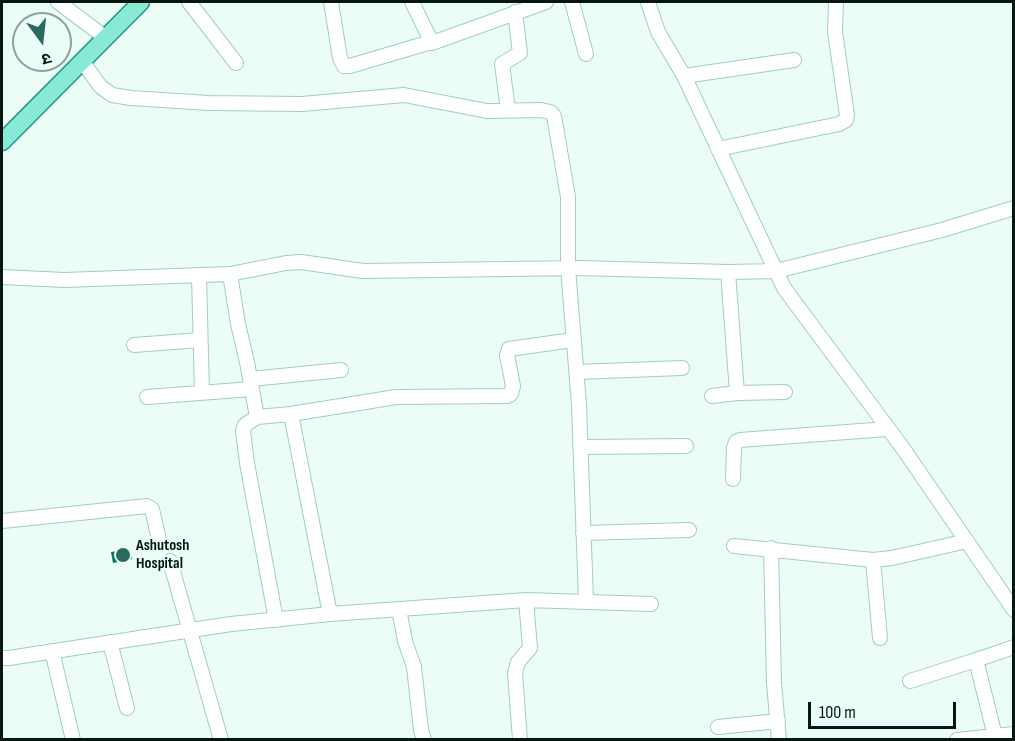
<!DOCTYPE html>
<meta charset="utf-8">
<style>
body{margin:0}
#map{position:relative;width:1015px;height:741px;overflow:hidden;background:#ecfdf8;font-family:"Sofia Sans Condensed","Noto Sans Devanagari",sans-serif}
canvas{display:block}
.frame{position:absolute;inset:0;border:3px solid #061611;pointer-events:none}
.north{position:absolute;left:12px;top:12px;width:60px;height:60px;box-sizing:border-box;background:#ecfdf8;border:2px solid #90a19c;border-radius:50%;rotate:165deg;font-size:16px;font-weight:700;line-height:24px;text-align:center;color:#061611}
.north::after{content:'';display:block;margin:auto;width:21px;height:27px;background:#296b5c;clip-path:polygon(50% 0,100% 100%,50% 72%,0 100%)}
.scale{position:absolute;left:808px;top:702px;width:148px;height:27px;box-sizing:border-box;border:3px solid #061611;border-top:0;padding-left:8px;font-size:18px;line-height:21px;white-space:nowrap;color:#061611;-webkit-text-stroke:4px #ecfdf8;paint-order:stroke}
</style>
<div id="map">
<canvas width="1015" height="741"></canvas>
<div class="frame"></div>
<div class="north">उ</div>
<div class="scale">100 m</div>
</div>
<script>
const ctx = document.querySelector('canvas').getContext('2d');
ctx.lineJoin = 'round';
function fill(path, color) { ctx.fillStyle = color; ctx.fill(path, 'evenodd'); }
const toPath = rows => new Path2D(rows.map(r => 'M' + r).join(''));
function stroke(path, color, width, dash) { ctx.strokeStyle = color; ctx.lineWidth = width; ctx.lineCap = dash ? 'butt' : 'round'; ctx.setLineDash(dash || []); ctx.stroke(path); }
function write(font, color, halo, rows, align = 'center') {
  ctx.font = font + ' "Sofia Sans Condensed",sans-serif'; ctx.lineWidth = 5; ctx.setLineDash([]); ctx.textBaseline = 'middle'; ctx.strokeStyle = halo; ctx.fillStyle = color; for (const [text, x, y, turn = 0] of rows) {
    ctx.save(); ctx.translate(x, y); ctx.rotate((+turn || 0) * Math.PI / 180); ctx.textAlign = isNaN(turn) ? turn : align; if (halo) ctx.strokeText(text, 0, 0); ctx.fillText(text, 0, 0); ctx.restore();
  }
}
fill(toPath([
 [130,549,132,559,113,563,111,552]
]), '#067662');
const minor = toPath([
 [58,2,106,38],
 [189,2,236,63],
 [331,2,340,58,344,66,350,66,431,42],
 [412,2,432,43,546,2],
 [572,2,586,54],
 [648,2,658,32,684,76,784,288,902,447,1014,610],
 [82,61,100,86,112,95,131,98,208,103,302,104,404,95,487,111,541,110,550,112,554,116,568,197,568,268,579,405,586,601],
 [684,76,794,60],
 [508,110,502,64,520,53,515,12],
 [718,149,839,124,846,120,847,115,835,32,836,2],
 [728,272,737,393],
 [230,274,238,324,247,362,257,417],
 [199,276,202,393],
 [2,277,64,280,230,274,286,263,301,262,363,271,579,268,728,272,776,271,942,230,1014,208],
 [134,345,200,340],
 [576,372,682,368],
 [251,379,341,370],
 [712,396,737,393,785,392],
 [147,397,252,389],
 [291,414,330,614],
 [580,447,686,446],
 [733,479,734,448,736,442,740,440,887,429],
 [2,521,147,506,152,509,160,544],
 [583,533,689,530],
 [734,546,873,560,892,558,967,541],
 [771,548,774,683,779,740],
 [873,560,880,638],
 [170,561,221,740],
 [399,609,405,641,414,667,421,730,424,740],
 [276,620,247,463,243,431,245,425,257,417,291,414,396,397,507,396,511,394,513,386,507,355,509,349,573,340],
 [110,642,127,708],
 [52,651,73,740],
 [2,658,9,658,231,624,330,614,526,600,651,604],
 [910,681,976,660],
 [718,727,778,721],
 [520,740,515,673,518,662,530,648,526,600],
 [957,740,1014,734],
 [996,740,976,660,1014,647]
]);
const major = toPath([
 [2,142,141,2]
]);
stroke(minor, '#a2cdc0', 16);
stroke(major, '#26977f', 19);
stroke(minor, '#fff', 14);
stroke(major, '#88ead6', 16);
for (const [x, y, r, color] of [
 [123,555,8,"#296b5c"]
]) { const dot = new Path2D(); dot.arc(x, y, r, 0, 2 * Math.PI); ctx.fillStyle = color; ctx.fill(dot); stroke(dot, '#ecfdf8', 2); }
write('bold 16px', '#061611', '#ecfdf8', [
 ["Ashutosh",136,546],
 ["Hospital",136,564]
], 'left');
</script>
